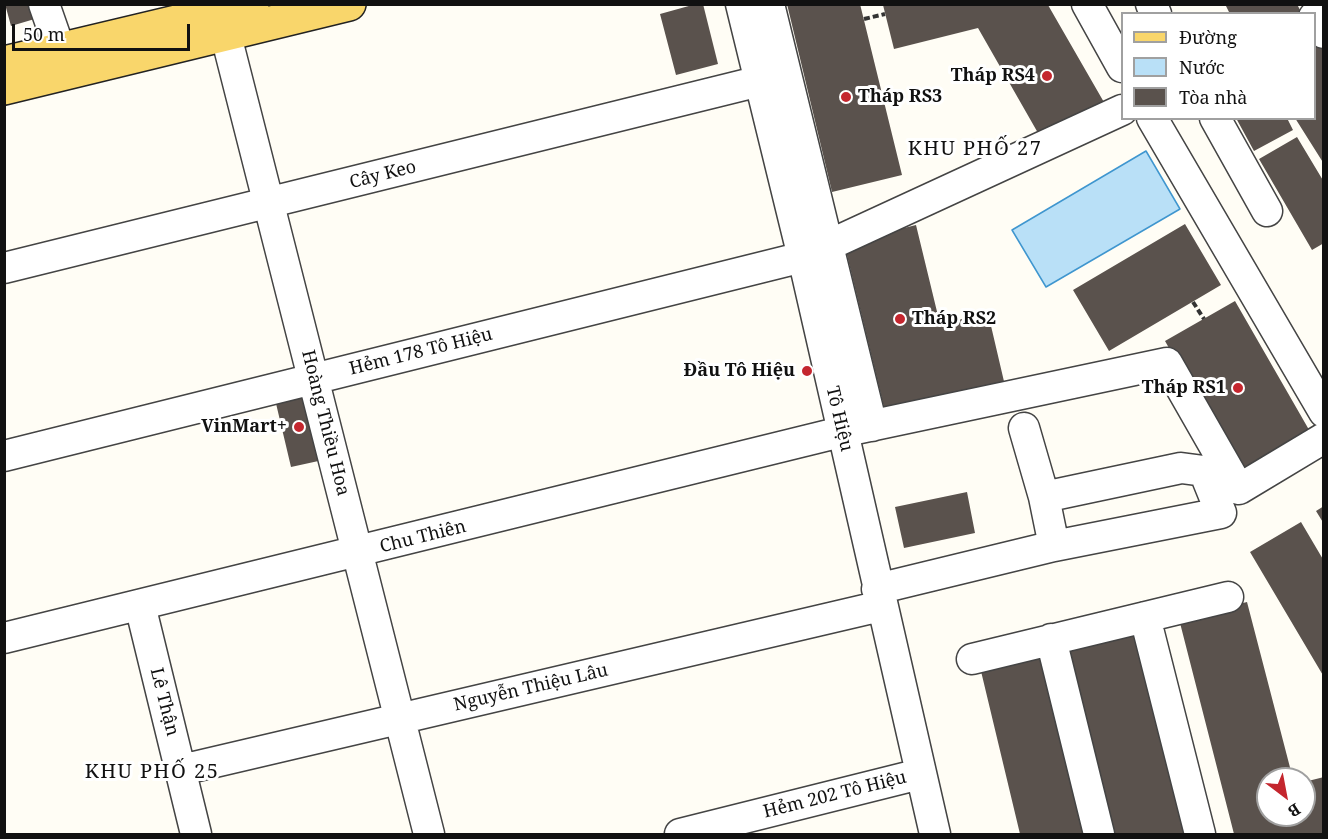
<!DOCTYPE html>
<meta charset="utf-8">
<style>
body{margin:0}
#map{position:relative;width:1328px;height:839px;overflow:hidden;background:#fffdf5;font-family:"Noto Serif",serif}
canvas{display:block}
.frame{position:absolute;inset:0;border:6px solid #111;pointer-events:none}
.legend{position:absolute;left:1121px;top:12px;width:195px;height:108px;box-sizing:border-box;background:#fff;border:2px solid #a0a0a0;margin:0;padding:8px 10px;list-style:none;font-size:18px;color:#111}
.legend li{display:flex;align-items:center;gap:12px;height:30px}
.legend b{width:30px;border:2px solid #a0a0a0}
.north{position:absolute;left:1256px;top:767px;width:60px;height:60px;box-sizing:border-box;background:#fff;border:2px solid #a0a0a0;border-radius:50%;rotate:148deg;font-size:16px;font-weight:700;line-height:24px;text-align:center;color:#111}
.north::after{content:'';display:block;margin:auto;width:21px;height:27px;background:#c4262e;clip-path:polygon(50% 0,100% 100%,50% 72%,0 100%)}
.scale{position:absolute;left:12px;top:24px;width:178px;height:27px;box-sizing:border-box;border:3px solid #111;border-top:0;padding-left:8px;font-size:18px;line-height:21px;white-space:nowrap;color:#111;-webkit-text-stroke:4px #fff;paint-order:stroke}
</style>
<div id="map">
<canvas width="1328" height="839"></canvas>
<div class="frame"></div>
<ul class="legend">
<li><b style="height:8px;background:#f9d66b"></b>Đường</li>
<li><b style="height:16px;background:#b9e0f7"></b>Nước</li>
<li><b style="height:16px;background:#5a524d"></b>Tòa nhà</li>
</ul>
<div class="north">B</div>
<div class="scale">50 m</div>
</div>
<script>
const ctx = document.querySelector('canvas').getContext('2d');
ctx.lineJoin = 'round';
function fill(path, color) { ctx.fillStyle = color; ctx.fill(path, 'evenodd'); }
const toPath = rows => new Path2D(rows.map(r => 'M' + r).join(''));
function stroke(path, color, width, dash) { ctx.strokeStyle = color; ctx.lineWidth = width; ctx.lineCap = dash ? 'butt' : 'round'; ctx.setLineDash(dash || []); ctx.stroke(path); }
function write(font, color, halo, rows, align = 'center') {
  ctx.font = font + ' "Noto Serif",serif'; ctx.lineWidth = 6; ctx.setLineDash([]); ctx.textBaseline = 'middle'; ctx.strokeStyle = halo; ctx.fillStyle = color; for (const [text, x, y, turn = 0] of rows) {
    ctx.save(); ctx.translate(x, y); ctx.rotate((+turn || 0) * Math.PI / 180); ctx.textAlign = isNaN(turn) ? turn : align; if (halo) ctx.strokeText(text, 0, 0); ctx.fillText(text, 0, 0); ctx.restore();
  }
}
const water = toPath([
 [1146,151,1180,209,1046,287,1012,230,1146,151]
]);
fill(water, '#b9e0f7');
stroke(water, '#3f96cf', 1.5);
fill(toPath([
 [5,4,34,4,38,18,11,26],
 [696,4,703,4,718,64,676,75,660,14],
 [787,4,860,4,902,175,832,192],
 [1225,4,1297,4,1302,14,1230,14],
 [883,5,1048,5,1105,104,1042,140,978,28,894,49],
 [1314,33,1324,47,1324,164,1295,118,1314,118],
 [1236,118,1287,118,1293,130,1254,151],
 [1297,137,1324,182,1324,243,1312,250,1259,159],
 [1185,224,1221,285,1109,351,1073,290],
 [916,225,940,324,988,313,1006,390,887,420,844,243],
 [1235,301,1312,435,1241,475,1165,341],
 [306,387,323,460,291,467,274,395],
 [967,492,975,533,904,548,895,507],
 [1324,506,1324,524,1316,511],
 [1301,522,1324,561,1324,677,1250,552],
 [1247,602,1293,779,1268,779,1268,815,1304,815,1304,782,1324,777,1324,834,1234,834,1179,619],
 [1137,628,1189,834,1114,834,1066,647],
 [1048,651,1092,834,1020,834,980,667]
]), '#5a524d');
const minor = toPath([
 [44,4,60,50],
 [741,4,803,257,935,834],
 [769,4,872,426],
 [1087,4,1122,67],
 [1151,4,1156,14],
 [220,12,429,834],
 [1314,17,1324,33],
 [1152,118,1324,412],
 [1215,118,1267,211],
 [4,268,760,81],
 [1024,428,1044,497],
 [4,456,803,257,1122,110],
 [877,589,1054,546,1221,513,1204,471,1181,468,1044,497,1054,546],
 [140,605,196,834],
 [1145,617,1200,834],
 [4,638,841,432,1167,363,1239,489,1324,438],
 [1051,639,1099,834],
 [972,659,1228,597],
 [181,770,881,606],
 [680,834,920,774]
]);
const major = toPath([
 [4,63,252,4],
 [4,88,349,4]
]);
stroke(minor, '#444', 33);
stroke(major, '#222', 36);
stroke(toPath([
 [864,19,885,14],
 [1193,302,1204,319]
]), '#333', 4, [6, 3]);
stroke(minor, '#fff', 30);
stroke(major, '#f9d66b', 33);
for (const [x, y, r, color] of [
 [1047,76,6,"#c4262e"],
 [846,97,6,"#c4262e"],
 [900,319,6,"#c4262e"],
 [807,371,6,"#c4262e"],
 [1238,388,6,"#c4262e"],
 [299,427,6,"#c4262e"]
]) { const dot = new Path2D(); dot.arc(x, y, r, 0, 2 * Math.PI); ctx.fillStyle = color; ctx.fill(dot); stroke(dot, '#fff', 2); }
write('bold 18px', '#111', '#fff', [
 ["Tháp RS4",1035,76],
 ["Tháp RS3",858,97,"left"],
 ["Tháp RS2",912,319,"left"],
 ["Đầu Tô Hiệu",795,371],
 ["Tháp RS1",1226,388],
 ["VinMart+",287,427]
], 'right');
write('18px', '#111', '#fff', [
 ["Cây Keo",383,175,-14],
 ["Hẻm 178 Tô Hiệu",421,352,-14],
 ["Tô Hiệu",839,419,77],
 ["Hoàng Thiều Hoa",325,423,76],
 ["Chu Thiên",423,537,-14],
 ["Nguyễn Thiệu Lâu",531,688,-13],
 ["Lê Thận",164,702,76],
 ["Hẻm 202 Tô Hiệu",835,795,-14]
]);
ctx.letterSpacing = '1.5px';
write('20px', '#111', '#fff', [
 ["KHU PHỐ 27",975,149],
 ["KHU PHỐ 25",152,772]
]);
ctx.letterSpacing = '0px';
</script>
